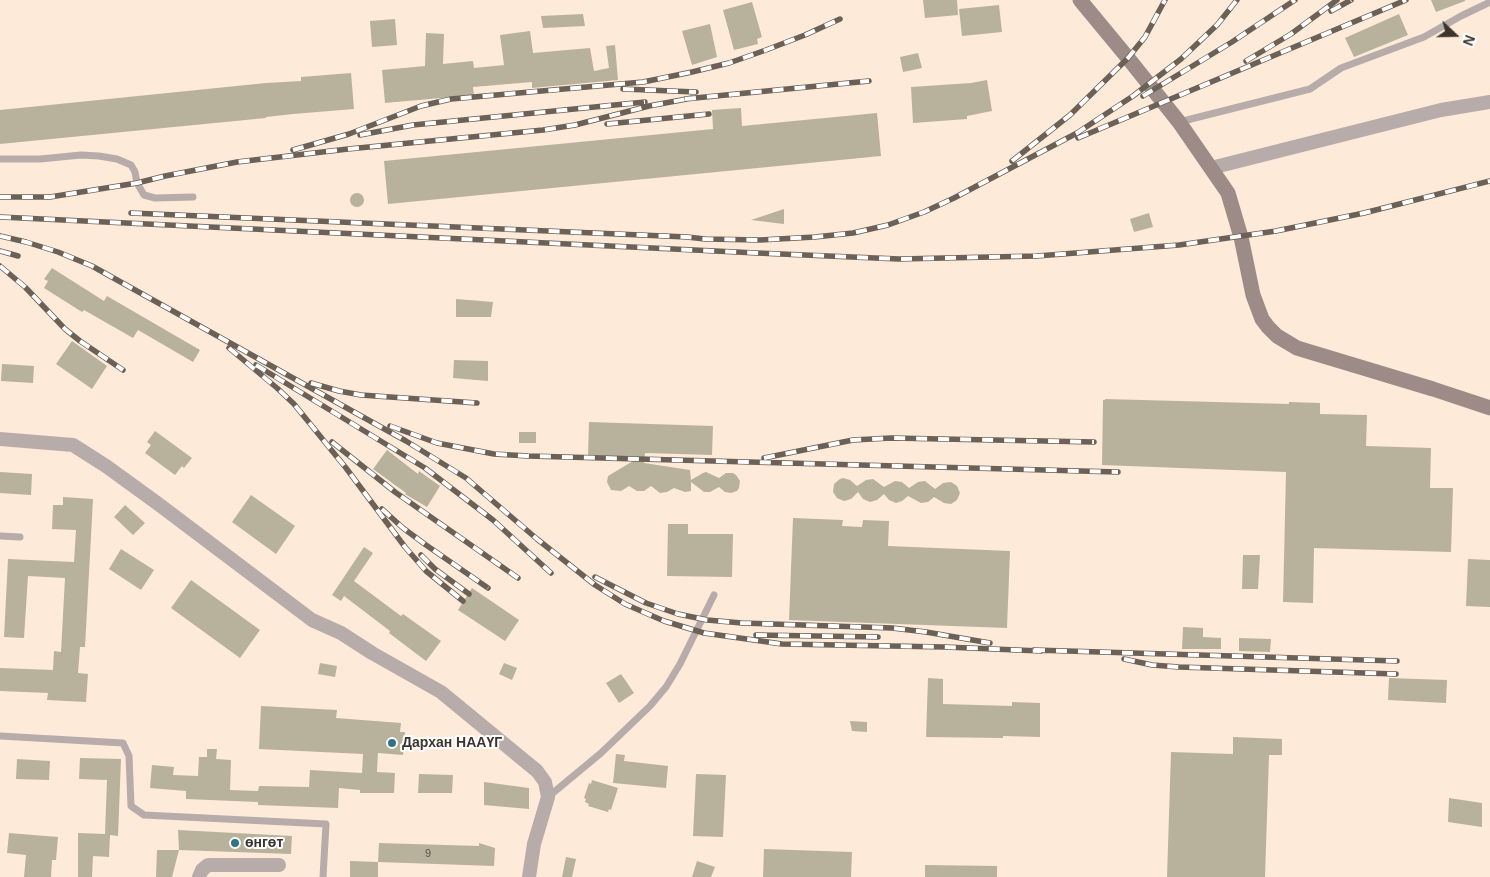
<!DOCTYPE html>
<meta charset="utf-8">
<style>
body{margin:0}
#map{position:relative;width:1490px;height:877px;overflow:hidden;background:#feead9;font-family:Arial,sans-serif}
canvas{display:block}
.north{position:absolute;left:1430px;top:10px;width:50px;height:50px;-webkit-text-stroke:4px #fff;paint-order:stroke;rotate:111deg;font-size:14px;font-weight:700;line-height:20px;text-align:center;color:#3c352e}
.north::after{content:'';display:block;margin:auto;width:18px;height:22px;background:#3c352e;clip-path:polygon(50% 0,100% 100%,50% 72%,0 100%)}
</style>
<div id="map">
<canvas width="1490" height="877"></canvas>
<div class="north">N</div>
</div>
<script>
const ctx = document.querySelector('canvas').getContext('2d');
ctx.lineJoin = 'round';
function fill(path, color) { ctx.fillStyle = color; ctx.fill(path, 'evenodd'); }
const toPath = rows => new Path2D(rows.map(r => 'M' + r).join(''));
function stroke(path, color, width, dash) { ctx.strokeStyle = color; ctx.lineWidth = width; ctx.lineCap = dash ? 'butt' : 'round'; ctx.setLineDash(dash || []); ctx.stroke(path); }
function write(font, color, halo, rows, align = 'center') {
  ctx.font = font + ' Arial,sans-serif'; ctx.lineWidth = 4; ctx.setLineDash([]); ctx.textBaseline = 'middle'; ctx.strokeStyle = halo; ctx.fillStyle = color; for (const [text, x, y, turn = 0] of rows) {
    ctx.save(); ctx.translate(x, y); ctx.rotate((+turn || 0) * Math.PI / 180); ctx.textAlign = isNaN(turn) ? turn : align; if (halo) ctx.strokeText(text, 0, 0); ctx.fillText(text, 0, 0); ctx.restore();
  }
}
fill(toPath([
 [923,0,957,0,958,15,925,18],
 [1431,0,1465,0,1465,1,1436,12],
 [752,2,762,37,757,39,758,44,734,50,723,10],
 [999,5,1002,32,962,36,959,9],
 [583,14,585,26,543,28,541,16],
 [1399,14,1408,35,1354,57,1345,38],
 [395,19,397,45,372,47,370,21],
 [710,24,717,57,692,65,682,31],
 [530,31,533,53,590,48,594,71,609,68,606,46,615,45,618,80,532,88,532,82,473,87,474,95,385,103,382,70,425,66,426,33,444,34,443,64,473,61,474,68,504,65,500,35],
 [918,53,922,68,903,72,900,57],
 [351,73,354,109,293,114,266,117,266,118,0,144,0,110,266,83,301,81,301,77],
 [987,80,992,111,967,116,967,119,913,123,911,87,971,83],
 [741,108,742,126,877,113,881,156,388,204,384,161,713,129,712,110],
 '350 200a7 7 0 1 1 14 0a7 7 0 1 1-14 0Z',
 [784,209,784,224,751,220],
 [1149,213,1153,227,1134,232,1130,219],
 [52,268,104,301,107,296,200,350,193,362,138,330,133,338,84,310,82,312,44,288,48,281,44,279],
 [456,299,493,302,491,317,456,317],
 [72,341,107,366,92,389,56,364],
 [454,360,488,361,488,381,453,378],
 [2,364,34,366,33,383,1,381],
 [1105,399,1289,404,1289,402,1320,403,1320,414,1367,415,1366,446,1431,448,1430,488,1453,488,1451,552,1314,548,1313,603,1283,602,1286,472,1102,465,1103,400,1105,400],
 [589,422,713,426,712,455,645,453,644,463,690,470,691,480,703,473,706,472,719,478,726,473,733,473,736,475,740,481,739,488,737,491,731,493,725,492,719,487,710,492,704,492,691,482,691,491,685,492,674,488,667,492,660,493,651,486,644,491,637,491,629,486,621,491,611,490,607,482,608,476,638,458,588,456],
 [155,431,192,458,184,468,182,466,175,475,145,453,151,445,147,442],
 [519,432,536,432,536,443,519,443],
 [387,450,418,474,419,471,440,486,427,507,405,494,406,493,373,469],
 [0,472,32,474,31,495,0,493],
 [843,478,850,480,857,486,866,480,873,479,884,487,895,481,902,482,909,488,918,482,925,481,935,489,943,483,951,482,957,486,960,493,957,500,951,504,944,503,934,497,928,502,921,503,908,496,902,501,896,503,889,500,884,494,877,500,870,502,863,499,858,492,851,499,844,501,837,498,833,492,834,484,840,479],
 [251,495,295,526,276,554,232,522],
 [63,497,93,499,85,647,80,647,78,673,88,674,86,702,47,700,48,693,0,691,0,668,53,670,54,651,61,652,65,578,28,576,24,638,4,637,8,559,74,562,76,530,52,529,53,505,63,505],
 [125,505,145,523,133,535,114,517],
 [793,518,843,520,842,526,862,527,863,520,889,521,888,546,1010,551,1007,628,789,620],
 [668,524,688,524,688,534,733,534,732,577,667,576],
 [364,547,373,553,354,581,401,616,403,614,441,641,426,661,389,633,390,631,344,596,341,601,332,595],
 [121,549,154,570,141,590,109,569],
 [1243,555,1260,555,1258,589,1242,589],
 [1468,559,1490,560,1490,607,1466,606],
 [191,580,260,630,240,658,171,608],
 [472,588,519,620,505,641,458,610],
 [1183,627,1203,628,1203,637,1221,638,1221,649,1182,649],
 [1239,638,1271,639,1270,652,1239,651],
 [320,663,337,666,335,677,318,674],
 [504,663,517,668,512,680,499,674],
 [621,674,634,693,619,703,606,683],
 [928,678,943,679,943,704,1012,706,1012,702,1040,703,1040,737,1003,736,1003,738,926,737],
 [1389,678,1447,680,1446,703,1388,700],
 [261,706,337,710,336,718,401,723,400,732,405,732,403,755,378,753,377,772,395,773,394,793,360,793,360,790,339,788,338,808,258,805,258,802,186,799,186,791,150,788,152,765,174,767,173,775,198,776,199,757,207,757,207,749,217,749,216,759,231,760,230,790,258,791,259,786,309,787,310,770,362,773,363,754,259,749],
 [850,721,867,722,867,732,852,731],
 [1233,737,1282,739,1282,755,1269,755,1265,877,1167,877,1171,752,1233,754],
 [616,754,625,755,624,761,668,766,666,788,613,783],
 [80,758,121,759,118,836,110,835,109,857,93,856,92,877,78,877,78,833,105,834,107,780,79,779],
 [17,759,50,761,49,780,16,779],
 [419,774,453,775,452,793,418,793],
 [696,774,726,775,723,837,693,836],
 [592,780,618,788,611,810,609,809,608,812,588,806,589,804,585,802,586,799,584,798,589,783,591,784],
 [484,782,529,788,529,809,484,805],
 [1449,798,1482,803,1482,827,1448,822],
 [178,830,292,836,291,854,179,850],
 [9,833,58,837,56,860,52,860,51,877,24,877,26,855,7,853],
 [379,843,479,846,479,843,495,848,494,866,378,862],
 [764,849,852,852,851,877,763,877],
 [157,850,179,850,172,877,156,877],
 [566,857,576,859,572,877,562,877],
 [350,861,378,862,378,877,350,877],
 [697,861,715,867,711,877,692,877],
 [925,865,997,866,997,877,925,877]
]), '#b8b29c');
stroke(toPath([
 [1179,122,1310,89,1341,68,1424,37,1461,16,1490,2],
 [0,159,40,159,81,155,99,156,117,159,131,165,135,172,137,183,144,195,155,198,193,197],
 [0,536,20,537],
 [0,736,123,743,129,756,131,806,144,815,326,824,323,877],
 [548,797,601,753,650,706,666,687,680,664,714,595]
]), '#b7aca9', 7);
stroke(toPath([
 [1211,168,1441,110,1490,102],
 [0,439,73,445,106,466,157,503,312,620,341,633,372,653,441,692,537,771,545,782,548,797,534,844,529,877],
 [199,877,202,870,208,865,279,865]
]), '#b7aca9', 14);
stroke(toPath([
 [1080,0,1128,58,1179,122,1228,193,1241,237,1253,295,1262,319,1268,327,1277,336,1297,348,1433,389,1490,408]
]), '#9d8b88', 15);
const rail = toPath([
 [1331,11,1351,0],
 [1246,61,1291,34,1337,0],
 [623,89,696,92],
 [1143,96,1232,42,1295,0],
 [685,99,869,81],
 [607,124,709,114],
 [360,135,413,125,645,102],
 [1078,138,1406,0],
 [293,150,349,134,421,106,451,99,643,82,692,72,729,63,766,50,805,35,840,19],
 [1012,161,1070,115,1128,58,1145,37,1165,0],
 [0,197,50,197,137,183,165,176,237,162,348,149,543,130,575,125,649,106,692,98],
 [131,213,687,237,705,239,760,240,815,237,853,233,888,225,924,212,954,198,1077,133,1133,96,1181,59,1217,25,1237,0],
 [0,217,757,253,899,259,1037,256,1179,245,1276,231,1364,213,1490,181],
 [0,236,26,242,58,252,92,266,406,441,466,478,537,539,595,585,625,604,664,621,704,633,782,644,945,647,1041,651],
 [0,251,18,256],
 [0,266,25,287,65,329,80,341,123,370],
 [229,348,277,388,294,404,346,468,405,547,426,571,463,601],
 [256,365,425,468,493,520,551,573],
 [311,383,339,391,361,395,477,403],
 [390,426,437,443,494,454,528,456,1118,472],
 [332,442,395,492,518,578],
 [764,458,853,440,891,438,1094,442],
 [382,509,403,528,426,545,488,588],
 [421,555,435,569,469,594],
 [595,577,646,603,678,614,707,620,742,623,892,628,926,632,990,643],
 [756,635,878,637],
 [1034,650,1397,661],
 [1124,659,1152,665,1179,667,1396,674]
]);
stroke(rail, '#6b6157', 5.5);
stroke(rail, '#fff', 4, [11]);
for (const [x, y, r, color] of [
 [392,743,5,"#337387"],
 [235,843,5,"#337387"]
]) { const dot = new Path2D(); dot.arc(x, y, r, 0, 2 * Math.PI); ctx.fillStyle = color; ctx.fill(dot); stroke(dot, '#fff', 2); }
write('11px', '#5b544a', null, [
 ["9",428,854]
]);
write('bold 14px', '#3c352e', '#fff', [
 ["Дархан НААҮГ",402,743],
 ["өнгөт",245,843]
], 'left');
</script>
